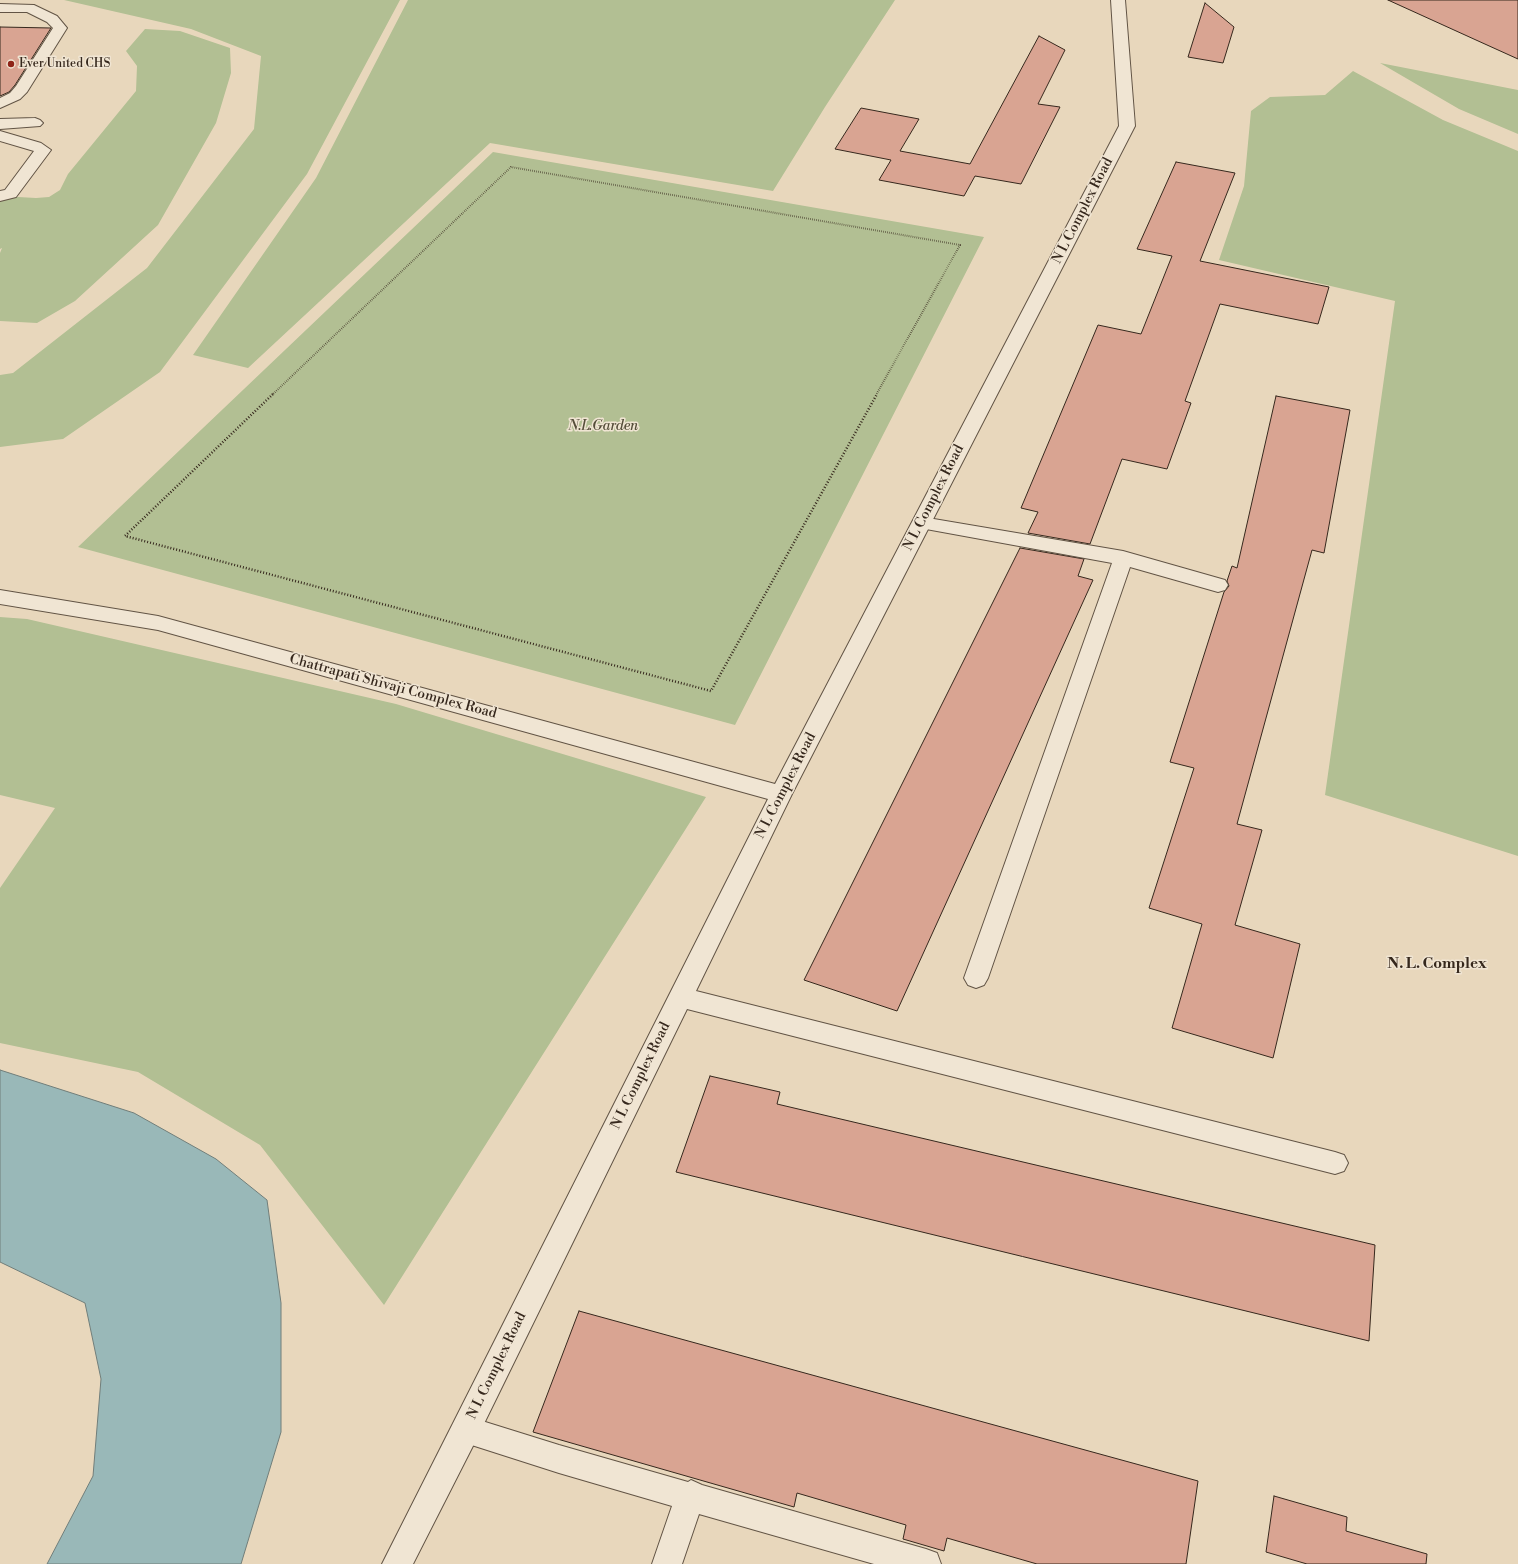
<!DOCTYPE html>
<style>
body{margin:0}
canvas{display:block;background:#e8d7bc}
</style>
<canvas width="1518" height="1564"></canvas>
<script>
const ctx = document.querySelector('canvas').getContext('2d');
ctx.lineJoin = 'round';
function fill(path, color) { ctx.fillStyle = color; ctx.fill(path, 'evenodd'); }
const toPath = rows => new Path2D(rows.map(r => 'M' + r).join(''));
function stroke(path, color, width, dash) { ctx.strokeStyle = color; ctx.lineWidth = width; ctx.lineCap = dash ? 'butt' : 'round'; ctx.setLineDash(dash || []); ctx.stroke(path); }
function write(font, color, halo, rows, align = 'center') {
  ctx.font = font + ' "Libre Bodoni",serif'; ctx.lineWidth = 3; ctx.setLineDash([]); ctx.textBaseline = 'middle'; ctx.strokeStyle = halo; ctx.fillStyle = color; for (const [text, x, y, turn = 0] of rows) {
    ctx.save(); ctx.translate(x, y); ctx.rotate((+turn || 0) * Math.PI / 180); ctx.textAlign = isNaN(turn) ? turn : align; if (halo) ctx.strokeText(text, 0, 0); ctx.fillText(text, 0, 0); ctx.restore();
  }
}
fill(toPath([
 [64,0,400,0,307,174,160,372,63,439,0,447,0,375,13,373,147,268,254,129,261,56,191,29],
 [408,0,895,0,825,107,773,191,490,143,248,368,193,355,316,178],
 [145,29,180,31,230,48,231,73,216,123,158,225,75,301,37,323,0,321,0,253,2,248,0,249,0,196,36,198,49,197,60,190,68,174,136,91,137,66,126,51],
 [1380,63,1518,90,1518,134,1459,109],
 [1353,71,1443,120,1518,151,1518,856,1325,795,1395,301,1219,260,1244,186,1251,111,1270,97,1325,95],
 [493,152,984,237,735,725,78,547],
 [0,617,27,619,396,704,706,797,384,1305,260,1145,138,1072,0,1043,0,888,55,808,0,795]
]), '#b2bf93');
const water = toPath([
 [0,1070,134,1113,216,1159,267,1200,281,1303,281,1432,241,1564,47,1564,93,1476,101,1379,85,1303,0,1262,0,1070]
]);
fill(water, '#99b8b8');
stroke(water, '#717e7a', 1);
const building = toPath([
 [1388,0,1518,0,1518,59,1476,40,1388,0],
 [1205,3,1234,27,1223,63,1188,57,1205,3],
 [0,27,51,28,15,85,9,92,0,96,0,27],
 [1039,36,1065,50,1038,104,1060,107,1021,184,975,176,964,196,879,180,891,160,835,149,861,108,919,119,900,151,970,164,1039,36],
 [1176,162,1235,173,1200,261,1329,287,1318,324,1220,304,1185,401,1191,403,1167,469,1122,459,1090,544,1028,533,1038,512,1021,508,1098,325,1141,334,1172,256,1137,249,1176,162],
 [1276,396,1350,410,1324,553,1312,550,1237,824,1262,830,1235,925,1300,944,1273,1058,1172,1028,1202,924,1149,908,1194,768,1170,762,1224,592,1229,586,1227,581,1232,566,1237,568,1276,396],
 [1020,548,1084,559,1078,576,1093,580,897,1011,804,980,1020,548],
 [710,1076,780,1092,777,1104,1375,1245,1369,1341,676,1172,710,1076],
 [579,1311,1198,1481,1186,1564,1037,1564,947,1538,944,1551,903,1539,906,1525,797,1493,794,1507,533,1432,579,1311],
 [1274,1496,1347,1517,1346,1531,1427,1554,1426,1564,1307,1564,1266,1552,1274,1496]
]);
fill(building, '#d9a492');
stroke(building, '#36281d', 1);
const lane = toPath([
 [922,517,1123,551,1225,580,1228,585,1225,590,1218,592,1130,567,988,978,984,985,976,988,968,985,964,978,1112,563,915,527,912,523,915,519,922,517],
 [466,1416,559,1445,688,1482,691,1480,702,1485,926,1549,937,1553,941,1564,874,1564,699,1514,682,1564,652,1564,672,1506,559,1473,456,1440,452,1430,456,1420,466,1416]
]);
const street = toPath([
 [1111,0,1125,0,1135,126,792,794,696,991,1335,1152,1344,1155,1348,1163,1344,1171,1335,1174,687,1009,476,1440,413,1564,382,1564,768,799,158,630,0,604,0,590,158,616,775,784,1119,126,1111,0],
 [0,4,34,5,57,16,67,28,27,92,20,99,0,108,0,98,10,93,16,86,53,28,47,22,27,12,0,12,0,4],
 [35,118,40,120,43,123,40,126,0,129,0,119,35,118],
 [0,131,41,143,51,150,16,197,0,201,0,191,5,190,34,151,0,141,0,131]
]);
stroke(lane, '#625445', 2);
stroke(street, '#625445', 2);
stroke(toPath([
 [272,395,511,167,960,245,876,395]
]), '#36281d', 2, [0.5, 1.5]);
stroke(toPath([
 [273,394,125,536,711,691,877,394]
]), '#36281d', 2.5, [1, 2]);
fill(lane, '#f0e5d3');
fill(street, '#f0e5d3');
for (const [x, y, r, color] of [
 [11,64,4,"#8f2418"]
]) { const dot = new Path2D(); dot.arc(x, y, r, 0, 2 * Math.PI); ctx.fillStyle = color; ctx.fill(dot); stroke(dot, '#f0e5d3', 1.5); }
write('12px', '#36281d', '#f0e5d3', [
 ["Ever United CHS",19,64]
], 'left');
write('14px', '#36281d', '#f0e5d3', [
 ["N L Complex Road",1083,211,-63],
 ["N L Complex Road",934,498,-63],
 ["Chattrapati Shivaji Complex Road",393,687,15],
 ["N L Complex Road",786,786,-63],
 ["N L Complex Road",641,1076,-64],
 ["N L Complex Road",497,1366,-64]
]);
write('italic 14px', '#554e3a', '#f0e5d3', [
 ["N.L.Garden",603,427]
]);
write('bold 15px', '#36281d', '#f0e5d3', [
 ["N. L. Complex",1437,964]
]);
</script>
